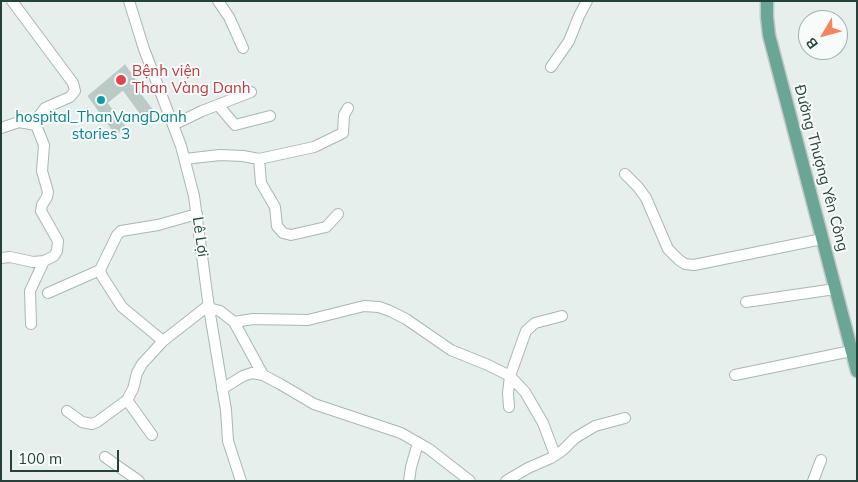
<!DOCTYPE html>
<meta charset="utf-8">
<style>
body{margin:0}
#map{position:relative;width:858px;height:482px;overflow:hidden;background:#e6efeb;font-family:Mulish,sans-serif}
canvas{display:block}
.frame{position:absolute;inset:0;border:2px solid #24423a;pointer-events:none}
.north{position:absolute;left:798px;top:10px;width:50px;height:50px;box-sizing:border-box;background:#f7fbf9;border:1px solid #a3b1ad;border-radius:50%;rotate:233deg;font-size:14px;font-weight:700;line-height:20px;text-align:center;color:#24423a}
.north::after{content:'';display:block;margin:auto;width:18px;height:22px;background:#f4845f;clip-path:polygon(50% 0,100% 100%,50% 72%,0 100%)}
.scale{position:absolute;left:10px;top:450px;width:109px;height:22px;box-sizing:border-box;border:2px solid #24423a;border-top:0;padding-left:6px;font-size:15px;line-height:18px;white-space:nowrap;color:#24423a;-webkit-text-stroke:4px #f7fbf9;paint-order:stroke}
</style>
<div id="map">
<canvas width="858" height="482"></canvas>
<div class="frame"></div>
<div class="north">B</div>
<div class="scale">100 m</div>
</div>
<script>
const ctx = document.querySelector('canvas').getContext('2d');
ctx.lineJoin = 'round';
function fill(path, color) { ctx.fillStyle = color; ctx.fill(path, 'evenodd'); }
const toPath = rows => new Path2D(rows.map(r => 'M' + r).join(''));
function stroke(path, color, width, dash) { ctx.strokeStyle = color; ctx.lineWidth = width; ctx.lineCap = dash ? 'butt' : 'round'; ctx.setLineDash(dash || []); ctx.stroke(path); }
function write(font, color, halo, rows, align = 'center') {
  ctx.font = font + ' Mulish,sans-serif'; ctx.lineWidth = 4; ctx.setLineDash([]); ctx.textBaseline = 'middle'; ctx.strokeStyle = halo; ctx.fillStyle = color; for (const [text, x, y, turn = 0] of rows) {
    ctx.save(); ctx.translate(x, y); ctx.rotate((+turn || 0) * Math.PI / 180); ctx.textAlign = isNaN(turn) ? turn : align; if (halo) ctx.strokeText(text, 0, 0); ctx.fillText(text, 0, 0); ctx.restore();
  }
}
const building = toPath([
 [125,65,135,79,133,84,155,113,145,120,123,90,107,103,125,126,116,135,88,96,125,65]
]);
fill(building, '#bbcac4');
stroke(building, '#b8c9c2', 1);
const minor = toPath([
 [129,1,144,49,181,146,194,196,209,308,226,410,228,441,241,481],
 [218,1,229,17,243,48],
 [551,67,569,41,579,16,587,1],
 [218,105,235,125,270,116],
 [173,125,202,111,251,92],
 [1,128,19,122,36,125],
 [185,159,220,155,243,156,259,159,314,147,343,133,344,115,348,108],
 [259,159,261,183,275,207,277,226,283,233,291,235,326,227,338,214],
 [625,174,638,187,646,198,668,249,679,260,685,264,694,265,822,239],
 [1,258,10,257,33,262,44,261,54,256,57,251,58,241,41,211,42,205,47,197,48,192,42,171,44,145,36,125,39,116,45,108,70,97,75,91,73,83,12,1],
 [48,293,100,270],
 [746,302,835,289],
 [209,308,220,311,234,322,263,375],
 [234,322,253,319,308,320,364,306,379,307,390,311,406,319,451,350,488,365,510,376,525,392,543,423,555,455],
 [31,324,30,291,44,261],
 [163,341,122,307,102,276,100,270,117,235,121,231,158,225,197,214],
 [735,375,851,351],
 [222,389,243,376,252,373,263,375,280,384,314,404,401,433,429,449,470,481],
 [127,400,152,435],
 [509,407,508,393,510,376,526,331,535,323,562,316],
 [67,411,82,422,92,424,97,422,127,400,133,389,137,373,142,364,163,341,209,305],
 [105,457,139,481],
 [409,481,411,467,418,443],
 [506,481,528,468,551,458,563,450,575,438,595,426,625,418],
 [813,481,821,460]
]);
const major = toPath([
 [767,1,767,17,769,35,857,371]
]);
stroke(minor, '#a8b8b2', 12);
stroke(major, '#c2cac8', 15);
stroke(minor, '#fff', 10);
stroke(major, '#6aa596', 12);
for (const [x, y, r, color] of [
 [121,80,6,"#e0444e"],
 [101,100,5,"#0f9aa8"]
]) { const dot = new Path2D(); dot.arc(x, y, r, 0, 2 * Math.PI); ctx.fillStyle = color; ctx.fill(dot); stroke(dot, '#f7fbf9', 2); }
write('15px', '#be3a42', '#f7fbf9', [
 ["Bệnh viện",132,71],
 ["Than Vàng Danh",132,88]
], 'left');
write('15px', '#0d838f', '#f7fbf9', [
 ["hospital_ThanVangDanh",101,117],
 ["stories 3",101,134]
]);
write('15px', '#24423a', '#f7fbf9', [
 ["Đường Thượng Yên Công",821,168,75],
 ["Lê Lợi",200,237,82]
]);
</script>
